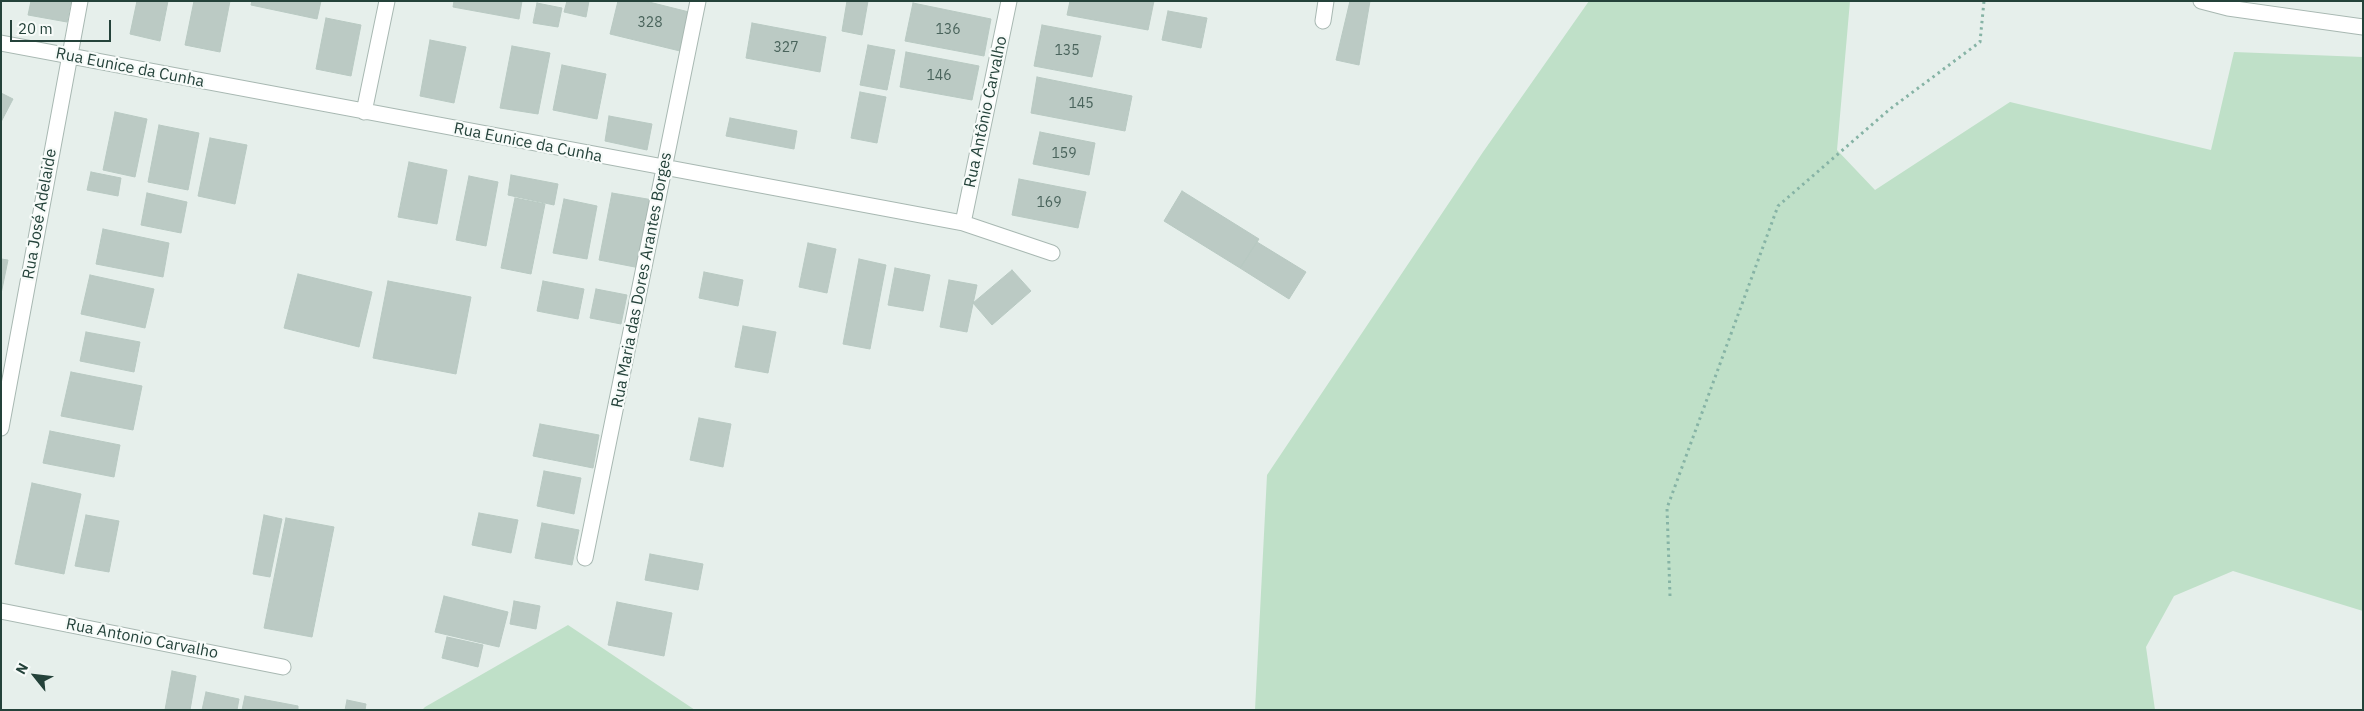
<!DOCTYPE html>
<meta charset="utf-8">
<style>
body{margin:0}
#map{position:relative;width:2364px;height:711px;overflow:hidden;background:#e6efeb;font-family:"IBM Plex Sans",sans-serif}
canvas{display:block}
.frame{position:absolute;inset:0;border:2px solid #24423a;pointer-events:none}
.north{position:absolute;left:10px;top:651px;width:50px;height:50px;-webkit-text-stroke:4px #f7fbf9;paint-order:stroke;rotate:299deg;font-size:14px;font-weight:700;line-height:20px;text-align:center;color:#24423a}
.north::after{content:'';display:block;margin:auto;width:18px;height:22px;background:#24423a;clip-path:polygon(50% 0,100% 100%,50% 72%,0 100%)}
.scale{position:absolute;left:10px;top:20px;width:101px;height:22px;box-sizing:border-box;border:2px solid #24423a;border-top:0;padding-left:6px;font-size:15px;line-height:18px;white-space:nowrap;color:#24423a;-webkit-text-stroke:4px #f7fbf9;paint-order:stroke}
</style>
<div id="map">
<canvas width="2364" height="711"></canvas>
<div class="frame"></div>
<div class="north">N</div>
<div class="scale">20 m</div>
</div>
<script>
const ctx = document.querySelector('canvas').getContext('2d');
ctx.lineJoin = 'round';
function fill(path, color) { ctx.fillStyle = color; ctx.fill(path, 'evenodd'); }
const toPath = rows => new Path2D(rows.map(r => 'M' + r).join(''));
function stroke(path, color, width, dash) { ctx.strokeStyle = color; ctx.lineWidth = width; ctx.lineCap = dash ? 'butt' : 'round'; ctx.setLineDash(dash || []); ctx.stroke(path); }
function write(font, color, halo, rows, align = 'center') {
  ctx.font = font + ' "IBM Plex Sans",sans-serif'; ctx.lineWidth = 4.5; ctx.setLineDash([]); ctx.textBaseline = 'middle'; ctx.strokeStyle = halo; ctx.fillStyle = color; for (const [text, x, y, turn = 0] of rows) {
    ctx.save(); ctx.translate(x, y); ctx.rotate((+turn || 0) * Math.PI / 180); ctx.textAlign = isNaN(turn) ? turn : align; if (halo) ctx.strokeText(text, 0, 0); ctx.fillText(text, 0, 0); ctx.restore();
  }
}
fill(toPath([
 [1589,1,1850,1,1837,150,1875,190,2010,102,2211,150,2234,52,2363,57,2363,611,2233,571,2174,596,2146,647,2155,710,1255,710,1267,475,1483,152],
 [568,625,695,710,422,710,425,707]
]), '#bfe0c8');
const building = toPath([
 [31,1,71,1,67,22,28,15,31,1],
 [137,1,168,1,160,41,130,34,137,1],
 [194,1,230,1,220,52,185,45,194,1],
 [252,1,321,1,317,19,251,5,252,1],
 [454,1,522,1,519,19,453,7,454,1],
 [567,1,589,1,586,17,564,12,567,1],
 [618,1,645,1,689,12,680,51,610,34,618,1],
 [847,1,868,1,862,35,842,31,847,1],
 [1070,1,1154,1,1148,30,1067,15,1070,1],
 [1350,1,1370,1,1359,65,1336,60,1350,1],
 [537,3,562,8,558,27,533,23,537,3],
 [913,3,991,19,984,56,905,41,913,3],
 [1168,11,1207,18,1201,48,1162,40,1168,11],
 [326,18,361,25,351,76,316,69,326,18],
 [752,23,826,37,820,72,746,58,752,23],
 [1042,25,1101,36,1092,77,1034,66,1042,25],
 [430,40,466,47,454,103,420,96,430,40],
 [868,45,895,50,887,90,860,85,868,45],
 [512,46,550,53,538,114,500,108,512,46],
 [906,52,979,66,972,100,900,87,906,52],
 [562,65,606,74,597,119,553,110,562,65],
 [1037,77,1132,96,1125,131,1031,113,1037,77],
 [860,92,886,97,877,143,851,138,860,92],
 [1,93,13,99,1,122,1,93],
 [115,112,147,119,135,177,103,170,115,112],
 [609,116,652,124,647,150,605,141,609,116],
 [730,118,797,131,794,149,726,136,730,118],
 [159,125,199,133,188,190,148,182,159,125],
 [1040,132,1095,143,1089,175,1033,164,1040,132],
 [210,138,247,145,235,204,198,196,210,138],
 [409,162,447,170,437,224,398,217,409,162],
 [91,172,121,178,118,196,87,190,91,172],
 [511,175,558,184,554,205,508,195,511,175],
 [469,176,498,182,486,246,456,240,469,176],
 [1019,179,1086,192,1078,228,1012,215,1019,179],
 [1182,191,1259,239,1240,268,1164,221,1182,191],
 [147,193,187,202,181,233,141,225,147,193],
 [612,193,653,200,640,268,599,260,612,193],
 [515,198,545,204,531,274,501,268,515,198],
 [564,199,597,206,587,259,553,253,564,199],
 [103,229,169,243,163,277,96,264,103,229],
 [1257,242,1306,272,1289,299,1240,268,1257,242],
 [808,243,836,249,827,293,799,287,808,243],
 [1,259,8,260,1,294,1,259],
 [859,259,886,265,870,349,843,344,859,259],
 [895,268,930,275,923,311,888,305,895,268],
 [1012,270,1031,291,992,325,973,303,1012,270],
 [704,272,743,280,738,306,699,298,704,272],
 [298,274,372,292,359,347,284,328,298,274],
 [90,275,154,289,145,328,81,314,90,275],
 [949,280,977,285,967,332,940,327,949,280],
 [388,281,471,297,456,374,373,358,388,281],
 [543,281,584,289,578,319,537,311,543,281],
 [596,289,627,295,621,324,590,318,596,289],
 [743,326,776,332,768,373,735,367,743,326],
 [86,332,140,342,134,372,80,361,86,332],
 [71,372,142,386,133,430,61,416,71,372],
 [699,418,731,424,723,467,690,460,699,418],
 [540,424,599,435,593,468,533,456,540,424],
 [50,431,120,445,114,477,43,463,50,431],
 [544,471,581,478,574,514,537,506,544,471],
 [32,483,81,494,64,574,15,564,32,483],
 [479,513,518,520,511,553,472,545,479,513],
 [86,515,119,521,109,572,75,566,86,515],
 [264,515,282,519,270,577,253,574,264,515],
 [286,518,334,527,312,637,264,628,286,518],
 [542,523,579,530,572,565,535,558,542,523],
 [650,554,703,564,698,590,645,580,650,554],
 [444,596,508,612,499,647,435,632,444,596],
 [514,601,540,606,536,629,510,624,514,601],
 [617,602,672,613,664,656,608,645,617,602],
 [447,637,483,645,478,667,442,658,447,637],
 [172,671,196,676,190,710,165,710,172,671],
 [206,692,239,699,237,710,202,710,206,692],
 [245,696,298,706,298,710,242,710,245,696],
 [347,700,366,704,365,710,345,710,347,700]
]);
fill(building, '#bbcac4');
stroke(building, '#b8c9c2', 1);
const street = toPath([
 [2201,1,2228,8,2363,27],
 [1323,21,1326,1],
 [1,43,963,223,1052,253],
 [364,112,387,1],
 [963,223,1009,1],
 [1,428,80,1],
 [585,558,698,1],
 [1,611,283,667]
]);
stroke(street, '#a8b8b2', 17);
stroke(toPath([
 [1670,596,1667,508,1778,206,1890,109,1980,42,1984,1]
]), '#86b3a5', 3, [2.5, 4]);
stroke(street, '#fff', 15);
write('14px', '#4a645c', null, [
 ["328",650,23],
 ["136",948,30],
 ["327",786,48],
 ["135",1067,51],
 ["146",939,76],
 ["145",1081,104],
 ["159",1064,154],
 ["169",1049,203]
]);
write('16px', '#24423a', '#f7fbf9', [
 ["Rua Eunice da Cunha",130,68,11],
 ["Rua Antônio Carvalho",986,112,-78],
 ["Rua Eunice da Cunha",528,143,11],
 ["Rua José Adelaide",40,214,-80],
 ["Rua Maria das Dores Arantes Borges",642,280,-79],
 ["Rua Antonio Carvalho",142,639,11]
]);
</script>
